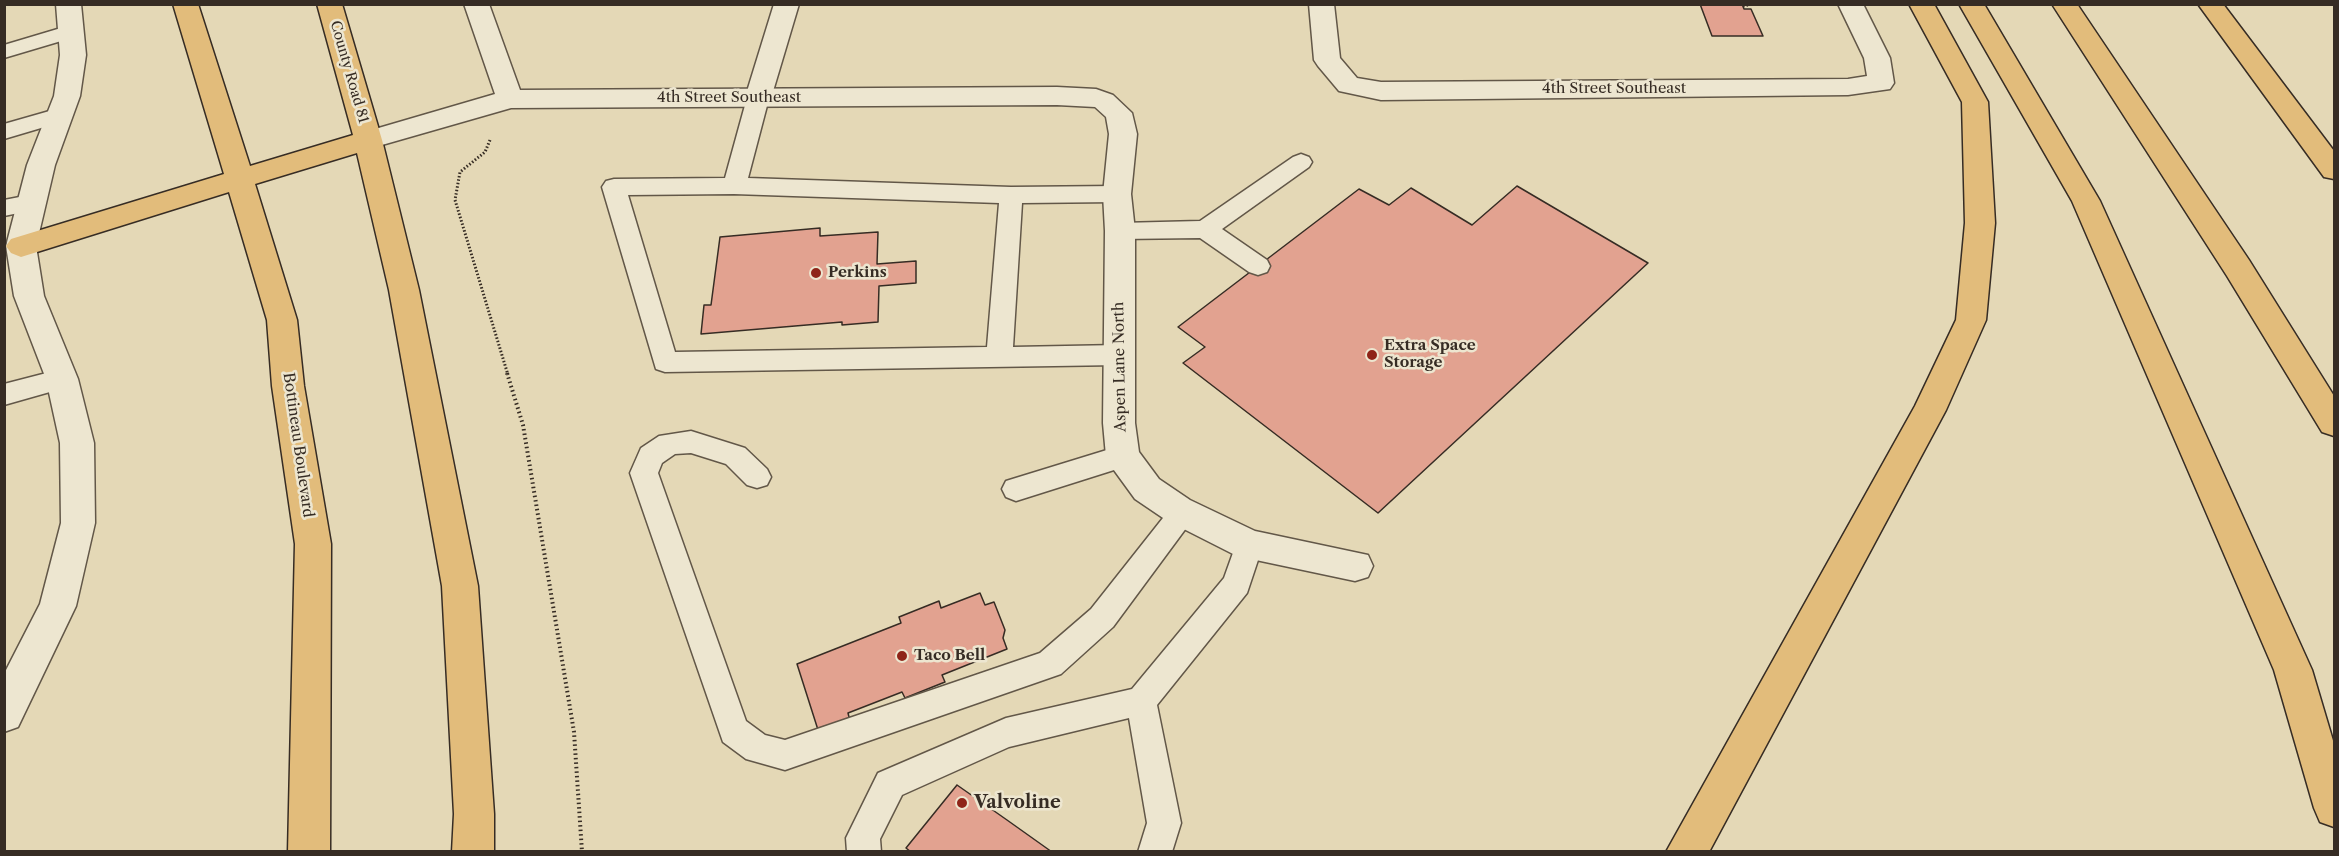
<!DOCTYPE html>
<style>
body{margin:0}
#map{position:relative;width:2339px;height:856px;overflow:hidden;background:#e4d8b6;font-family:"Libre Caslon Text",serif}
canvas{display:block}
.frame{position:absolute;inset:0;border:6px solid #362c24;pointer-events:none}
</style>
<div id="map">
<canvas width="2339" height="856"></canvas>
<div class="frame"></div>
</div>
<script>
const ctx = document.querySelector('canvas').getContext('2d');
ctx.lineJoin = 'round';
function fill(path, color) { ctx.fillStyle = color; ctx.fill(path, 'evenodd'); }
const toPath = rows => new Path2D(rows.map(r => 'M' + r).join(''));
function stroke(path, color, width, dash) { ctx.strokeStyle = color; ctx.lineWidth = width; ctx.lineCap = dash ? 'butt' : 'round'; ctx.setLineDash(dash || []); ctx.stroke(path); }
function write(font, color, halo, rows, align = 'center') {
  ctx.font = font + ' "Libre Caslon Text",serif'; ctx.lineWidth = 5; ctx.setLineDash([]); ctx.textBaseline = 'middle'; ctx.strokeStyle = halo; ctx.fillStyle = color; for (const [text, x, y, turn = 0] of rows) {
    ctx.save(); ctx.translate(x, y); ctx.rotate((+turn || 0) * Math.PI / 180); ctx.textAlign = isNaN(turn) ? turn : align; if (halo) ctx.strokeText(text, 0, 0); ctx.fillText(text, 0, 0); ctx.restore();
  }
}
const building = toPath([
 [1700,4,1742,4,1744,9,1751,9,1763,36,1712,36,1700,4],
 [1517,186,1648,263,1378,513,1183,363,1205,347,1178,327,1359,189,1389,205,1411,188,1472,225,1517,186],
 [820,228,820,236,878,232,877,264,916,261,916,283,879,286,878,322,842,325,842,322,701,334,704,305,711,305,720,237,820,228],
 [980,593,985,605,994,602,1005,630,1003,638,1007,649,942,675,945,682,905,698,902,692,848,713,850,721,819,733,797,664,901,623,899,617,939,601,941,608,980,593],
 [957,785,1007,820,1052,852,911,852,906,848,957,785]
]);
fill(building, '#e2a290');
stroke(building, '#362c24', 1.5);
const service = toPath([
 [71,25,78,26,81,31,78,36,4,58,4,45,71,25],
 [758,91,766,93,769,98,748,178,1011,187,1117,186,1125,188,1129,194,1125,200,1117,202,1022,203,1013,347,1119,345,1128,348,1132,355,1128,362,1119,365,665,372,656,369,602,187,606,181,614,179,725,178,747,98,750,93,758,91],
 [734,194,999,203,987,347,675,352,628,195,734,194],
 [60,108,68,110,71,115,68,120,4,139,4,124,60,108],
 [1301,154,1309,157,1312,162,1309,167,1222,229,1267,260,1270,266,1267,272,1258,275,1249,272,1200,238,1120,239,1112,237,1108,231,1112,225,1120,223,1200,221,1293,157,1301,154],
 [30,195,38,197,42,203,38,209,4,216,4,200,30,195],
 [62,369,71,372,75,379,71,386,4,405,4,384,62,369],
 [691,431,745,448,767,469,771,477,767,485,757,488,747,485,726,464,691,453,675,454,662,463,658,473,746,721,765,735,785,740,1040,653,1091,609,1174,504,1184,500,1194,504,1198,512,1113,627,1061,674,785,770,746,759,723,742,630,473,641,448,659,436,691,431],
 [1123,445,1133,448,1137,456,1133,464,1016,501,1006,497,1002,489,1006,481,1123,445],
 [1249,533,1259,536,1263,545,1247,593,1157,705,1181,823,1172,852,1138,852,1147,823,1129,718,1009,747,902,795,880,839,881,852,847,852,846,838,878,773,1006,718,1132,689,1224,578,1239,536,1249,533]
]);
const minor = toPath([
 [774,4,799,4,771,98,767,104,758,107,749,104,745,98,774,4],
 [1309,4,1334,4,1340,58,1357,78,1381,82,1848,79,1867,76,1864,58,1838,4,1863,4,1890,58,1894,83,1890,89,1848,95,1381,100,1339,91,1318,66,1314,60,1309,4]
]);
const tertiary = toPath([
 [56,4,81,4,86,55,80,96,55,165,36,246,44,296,78,379,94,443,95,523,76,606,18,727,4,732,4,674,40,604,61,523,60,443,46,379,14,296,6,246,27,165,54,96,60,55,56,4],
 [464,4,489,4,520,90,1057,87,1096,89,1113,95,1132,113,1137,134,1131,194,1135,231,1135,423,1139,452,1159,479,1190,500,1255,531,1368,555,1373,566,1368,577,1355,581,1237,556,1166,520,1135,499,1111,466,1106,456,1103,423,1105,231,1103,194,1109,134,1106,117,1095,107,1057,105,511,108,368,149,358,146,354,140,358,134,495,94,464,4]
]);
const trunk = toPath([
 [173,4,198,4,250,166,353,135,317,4,342,4,382,140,419,290,478,586,494,814,494,852,452,852,454,814,442,586,389,290,357,153,255,184,297,320,304,386,331,544,330,852,288,852,295,544,272,386,267,320,229,192,21,257,11,253,6,246,11,239,224,174,173,4]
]);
const motorway = toPath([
 [1909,4,1934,4,1988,102,1995,223,1986,320,1946,410,1709,852,1666,852,1915,406,1956,320,1965,223,1962,102,1909,4],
 [1959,4,1984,4,2100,201,2312,670,2334,744,2334,827,2320,822,2314,808,2274,670,2072,201,1959,4],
 [2052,4,2077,4,2249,260,2334,396,2334,436,2322,432,2227,276,2052,4],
 [2198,4,2223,4,2334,151,2334,179,2324,177,2198,4]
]);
stroke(service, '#625748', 3);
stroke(minor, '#625748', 3);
stroke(tertiary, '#625748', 3);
stroke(trunk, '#362c24', 3);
stroke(motorway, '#362c24', 3);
stroke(toPath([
 [1743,6,1752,4],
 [490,140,485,152,460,172,455,200,508,375]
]), '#362c24', 3, [1.5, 2]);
stroke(toPath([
 [507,373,523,425,574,732,582,852]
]), '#362c24', 4, [1.5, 3]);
fill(service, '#ede6d0');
fill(minor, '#ede6d0');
fill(tertiary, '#ede6d0');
fill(trunk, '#e2bc7b');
fill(motorway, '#e2bc7b');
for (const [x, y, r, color] of [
 [816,273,6,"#8f2418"],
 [1372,355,6,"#8f2418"],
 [902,656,6,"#8f2418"],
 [962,803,6,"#8f2418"]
]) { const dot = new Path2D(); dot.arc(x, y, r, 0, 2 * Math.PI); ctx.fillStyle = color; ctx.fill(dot); stroke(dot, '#ede6d0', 2); }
write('14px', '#362c24', '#ede6d0', [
 ["County Road 81",349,72,74]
]);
write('15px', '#362c24', '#ede6d0', [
 ["4th Street Southeast",1614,89],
 ["4th Street Southeast",729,98],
 ["Aspen Lane North",1120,367,-91],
 ["Bottineau Boulevard",298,445,82]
]);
write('bold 15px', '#362c24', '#ede6d0', [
 ["Perkins",828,273],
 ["Extra Space",1384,346],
 ["Storage",1384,363],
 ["Taco Bell",914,656]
], 'left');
write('bold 18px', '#362c24', '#ede6d0', [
 ["Valvoline",974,803]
], 'left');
</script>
